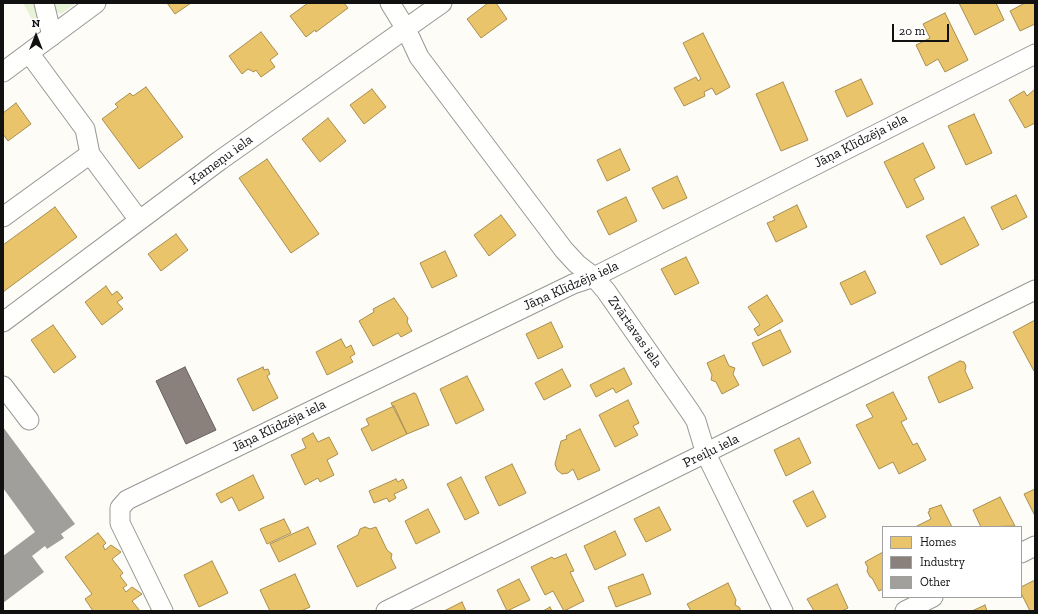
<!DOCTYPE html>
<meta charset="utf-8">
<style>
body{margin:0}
#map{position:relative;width:1038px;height:614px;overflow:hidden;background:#fdfcf7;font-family:"Zilla Slab",serif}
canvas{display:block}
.frame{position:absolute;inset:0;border:4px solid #111;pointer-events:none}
.legend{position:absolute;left:882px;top:526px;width:140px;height:72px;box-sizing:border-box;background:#fff;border:1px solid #a0a0a0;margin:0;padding:5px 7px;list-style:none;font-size:12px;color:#111}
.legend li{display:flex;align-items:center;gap:8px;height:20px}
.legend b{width:20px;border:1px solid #a0a0a0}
.north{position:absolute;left:16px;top:16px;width:40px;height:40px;-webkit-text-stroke:3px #fff;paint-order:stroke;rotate:0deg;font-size:11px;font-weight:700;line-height:16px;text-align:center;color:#111}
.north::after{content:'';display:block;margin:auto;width:14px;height:18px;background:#111;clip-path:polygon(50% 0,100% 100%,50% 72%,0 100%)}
.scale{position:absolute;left:892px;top:24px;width:57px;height:18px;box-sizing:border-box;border:2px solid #111;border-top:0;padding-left:5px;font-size:12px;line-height:14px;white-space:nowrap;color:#111;-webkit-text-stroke:3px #fff;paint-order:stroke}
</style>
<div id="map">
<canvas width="1038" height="614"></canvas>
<div class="frame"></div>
<ul class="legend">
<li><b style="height:11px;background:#e9c46a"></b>Homes</li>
<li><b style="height:11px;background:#8a817c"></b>Industry</li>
<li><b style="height:11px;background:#a19f9c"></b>Other</li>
</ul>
<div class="north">N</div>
<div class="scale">20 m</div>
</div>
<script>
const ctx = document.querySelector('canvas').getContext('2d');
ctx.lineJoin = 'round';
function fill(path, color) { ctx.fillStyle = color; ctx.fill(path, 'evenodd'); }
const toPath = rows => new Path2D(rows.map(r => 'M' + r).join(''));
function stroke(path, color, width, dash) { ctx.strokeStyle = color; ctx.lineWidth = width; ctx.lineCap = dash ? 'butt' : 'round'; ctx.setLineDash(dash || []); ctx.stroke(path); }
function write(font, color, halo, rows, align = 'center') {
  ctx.font = font + ' "Zilla Slab",serif'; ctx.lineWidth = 4; ctx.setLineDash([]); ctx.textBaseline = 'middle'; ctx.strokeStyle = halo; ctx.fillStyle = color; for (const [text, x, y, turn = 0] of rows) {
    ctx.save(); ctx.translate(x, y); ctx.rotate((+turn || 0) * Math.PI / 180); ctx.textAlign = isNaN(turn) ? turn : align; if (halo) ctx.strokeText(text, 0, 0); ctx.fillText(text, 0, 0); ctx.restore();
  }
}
fill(toPath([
 [23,3,36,3,43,22,36,27],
 [54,3,76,3,61,14,55,11]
]), '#e7f3d7');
const homes = toPath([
 [167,3,191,3,175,14,167,3],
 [308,3,344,3,348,8,316,32,315,30,306,37,290,16,308,3],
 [488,3,496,3,507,19,481,38,467,19,488,3],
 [959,3,996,3,1004,20,975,35,959,3],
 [1025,3,1035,3,1035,24,1020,31,1010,11,1025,3],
 [945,13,968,60,945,72,938,59,926,66,916,45,930,38,923,24,945,13],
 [261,32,278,54,270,60,275,67,261,77,256,70,254,72,248,69,242,74,229,56,261,32],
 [703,33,730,87,716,95,712,88,704,92,705,96,684,106,674,88,696,77,698,81,701,79,683,43,703,33],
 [861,79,873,104,847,117,835,91,861,79],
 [783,82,808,140,781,151,756,94,783,82],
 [146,87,183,137,139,169,102,119,118,107,115,104,130,93,133,96,146,87],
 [372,89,386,107,364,124,350,105,372,89],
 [1035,89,1035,123,1025,128,1009,100,1024,91,1027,96,1035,89],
 [16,103,31,124,8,141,3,134,3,113,16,103],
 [974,114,992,153,966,165,948,126,974,114],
 [328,118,346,141,320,162,302,139,328,118],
 [923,143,935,168,914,179,924,199,907,208,884,162,923,143],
 [620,149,630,170,607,181,597,160,620,149],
 [267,159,319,234,291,253,239,178,267,159],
 [677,176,687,198,663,209,652,188,677,176],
 [1016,195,1027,217,1002,230,991,207,1016,195],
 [626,197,637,221,609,235,597,211,626,197],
 [797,205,807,227,776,242,767,223,775,220,773,217,797,205],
 [55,207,77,237,3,292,3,245,55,207],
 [501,215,516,235,489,256,474,235,501,215],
 [964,217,979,245,941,265,926,236,964,217],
 [176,234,188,250,161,271,148,254,176,234],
 [445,251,457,276,432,288,420,263,445,251],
 [686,257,699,283,675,295,661,269,686,257],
 [865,271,876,293,851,305,840,283,865,271],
 [106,286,112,295,117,291,123,298,117,302,123,309,102,325,85,302,106,286],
 [767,295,783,321,758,336,754,329,760,325,748,307,767,295],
 [394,298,408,318,407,322,412,331,401,337,398,333,373,346,359,321,374,312,373,309,394,298],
 [1035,320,1035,371,1034,371,1013,332,1035,320],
 [551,322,563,347,538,359,526,334,551,322],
 [53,325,76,357,54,373,31,340,53,325],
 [780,330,791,352,763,366,752,343,780,330],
 [341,339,346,348,351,345,355,354,350,357,353,362,327,375,316,352,341,339],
 [724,355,729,366,735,368,733,374,739,385,722,394,716,382,711,380,712,375,707,363,724,355],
 [960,361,964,362,966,366,965,371,973,388,939,403,928,377,960,361],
 [263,367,264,370,268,369,270,374,267,376,278,398,253,411,237,379,263,367],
 [624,368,632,384,616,393,613,388,596,397,590,385,624,368],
 [562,369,571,386,544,400,535,383,562,369],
 [467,376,484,410,456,424,440,389,467,376],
 [893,392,907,419,901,422,913,445,917,443,926,460,899,474,893,462,879,469,856,425,873,417,866,405,893,392],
 [414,393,416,394,429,425,407,434,391,403,414,393],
 [628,400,639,423,633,426,638,435,615,447,599,415,628,400],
 [394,406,407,434,372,451,361,429,369,425,366,419,394,406],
 [580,429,600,470,578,480,573,469,568,473,562,474,557,470,555,464,561,441,567,439,566,436,580,429],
 [313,433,318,442,329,437,338,454,327,460,334,475,320,482,318,478,305,485,291,455,306,448,302,439,313,433],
 [799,438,811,463,786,476,774,450,799,438],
 [512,464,526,493,499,506,485,477,512,464],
 [253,475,264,498,239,511,232,497,221,503,216,494,253,475],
 [461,477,479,513,465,520,447,484,461,477],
 [396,479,398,482,403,479,407,488,394,494,396,498,389,502,387,498,374,503,369,491,396,479],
 [1035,489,1035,516,1024,494,1035,489],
 [813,491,826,517,807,527,793,501,813,491],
 [1000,497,1015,526,981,527,973,510,1000,497],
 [941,505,952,527,915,527,931,519,928,512,930,511,929,509,941,505],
 [659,507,671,530,646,542,634,519,659,507],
 [428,509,440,532,416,544,405,521,428,509],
 [284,519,291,533,267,544,260,529,284,519],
 [308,527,316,544,279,562,270,544,308,527],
 [365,527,370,529,376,527,387,550,392,554,391,558,396,568,357,587,337,546,358,535,360,529,365,527],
 [615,531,626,555,595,570,584,546,615,531],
 [98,533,106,543,103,546,105,550,111,545,121,552,112,559,123,573,120,576,127,585,123,588,126,592,132,587,142,594,132,601,140,611,93,611,85,599,92,594,65,557,98,533],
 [883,552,883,589,879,591,872,578,870,577,867,571,868,568,865,562,883,552],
 [566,554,574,571,570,572,584,601,564,611,553,591,545,595,531,567,552,557,554,559,566,554],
 [212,561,228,593,199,607,184,575,212,561],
 [295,574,310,607,301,611,270,611,260,590,295,574],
 [643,574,651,594,616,607,608,587,643,574],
 [519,579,530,600,507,611,497,590,519,579],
 [1035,580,1035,611,1030,611,1021,593,1021,587,1035,580],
 [728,583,736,600,735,605,739,607,741,611,691,611,687,604,728,583],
 [837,584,848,608,842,611,814,611,807,599,837,584],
 [462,602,466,611,444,611,462,602],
 [985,605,987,611,972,611,985,605],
 [550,607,552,611,543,611,550,607]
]);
fill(homes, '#e9c46a');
stroke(homes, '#a88e4f', 1);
const industry = toPath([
 [185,367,216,430,186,444,156,381,185,367]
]);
fill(industry, '#8a817c');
stroke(industry, '#665f5c', 1);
fill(toPath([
 [3,427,75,524,61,534,64,538,47,549,45,546,32,556,44,572,3,603,3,556,35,532,3,488]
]), '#a19f9c');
const minor = toPath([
 [44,3,52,36],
 [390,3,406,29,419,57,564,250,577,264,594,277,606,291,691,413,696,421,706,454,783,611],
 [29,53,85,129,90,154,139,220],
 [3,72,96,3],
 [3,217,90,154],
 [3,322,219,161,442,3],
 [3,386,29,420],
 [1021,553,1035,546],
 [163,611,120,523,120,508,127,500,573,284,594,277,1035,54],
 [386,611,1035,290],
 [905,611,933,597]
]);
stroke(minor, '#979795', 21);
stroke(minor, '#fffffe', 19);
write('14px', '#111', '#fff', [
 ["Jāņa Klīdzēja iela",861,141,-27],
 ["Kameņu iela",221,160,-36],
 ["Jāņa Klīdzēja iela",571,286,-24],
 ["Zvārtavas iela",635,332,55],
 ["Jāņa Klīdzēja iela",279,426,-26],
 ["Preiļu iela",711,451,-26]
]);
</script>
